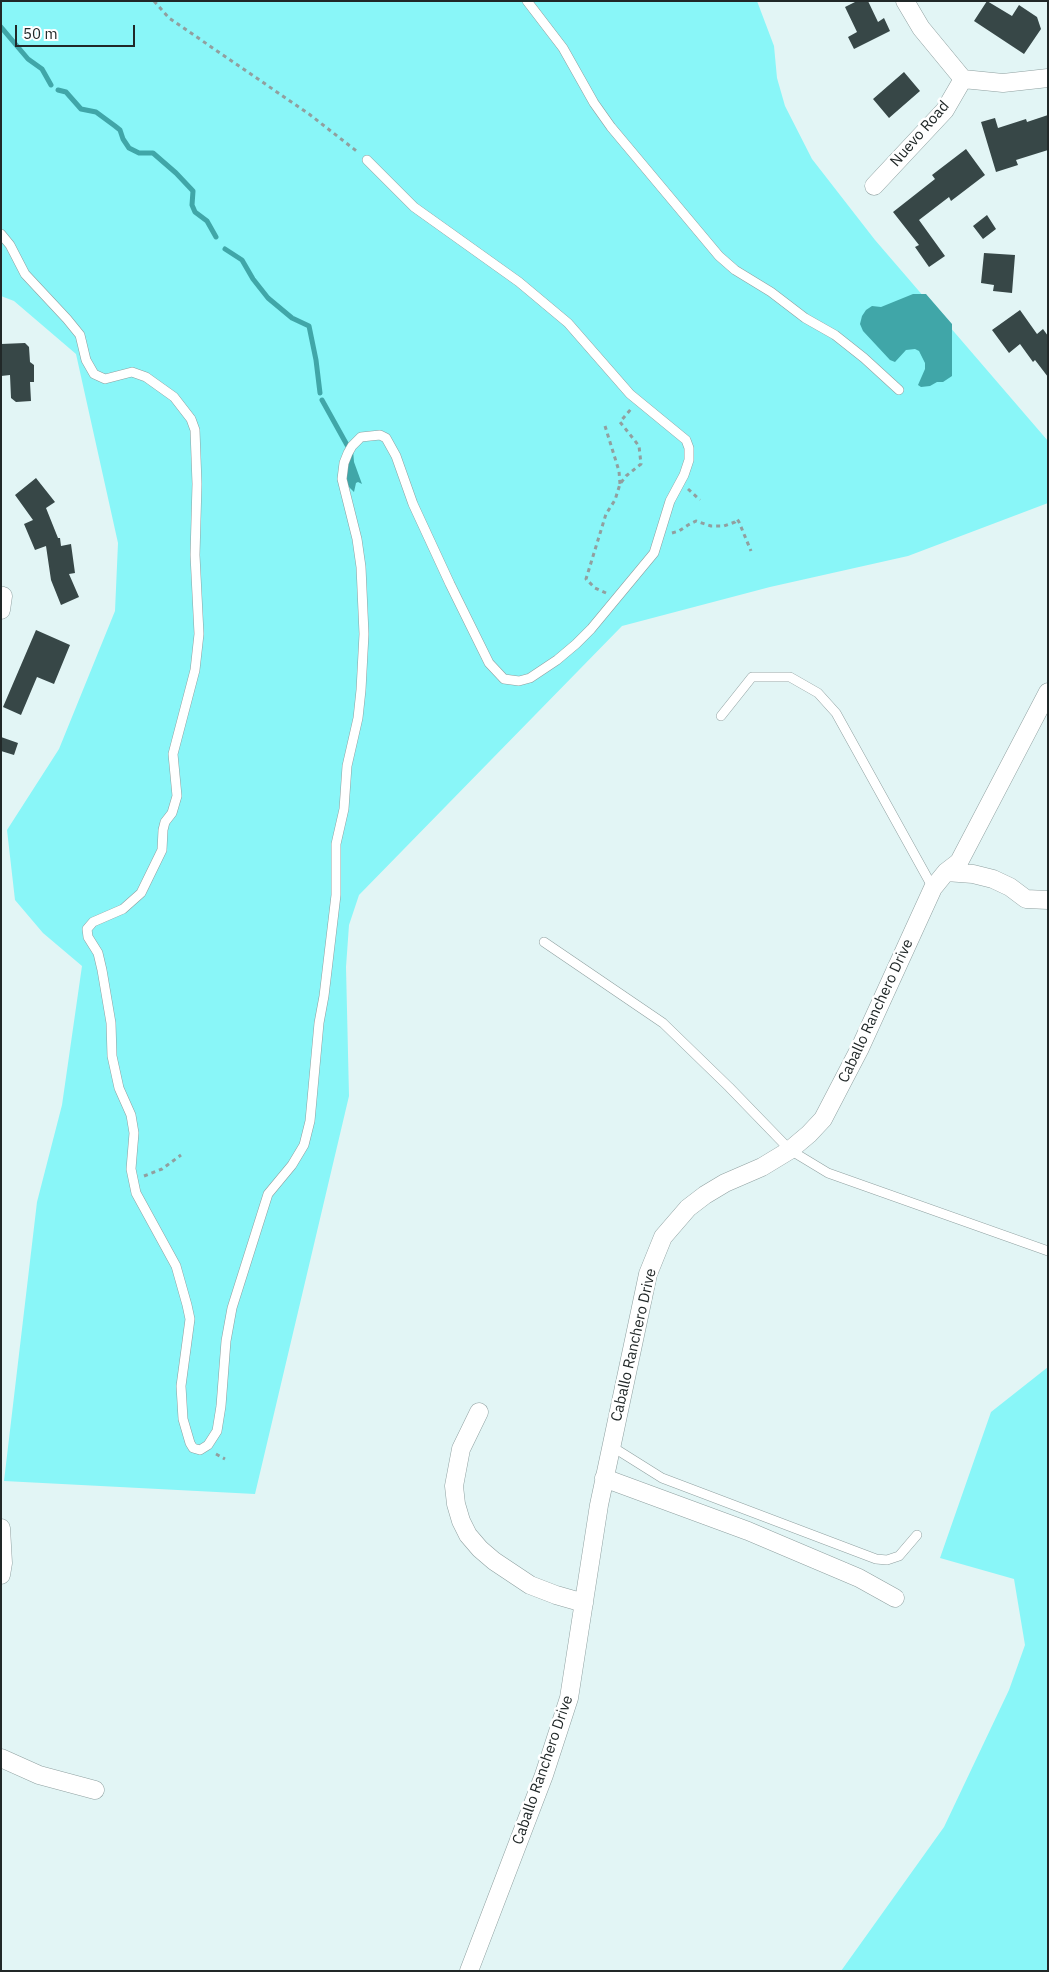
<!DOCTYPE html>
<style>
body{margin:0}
#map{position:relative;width:1049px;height:1972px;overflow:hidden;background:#e2f5f5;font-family:"IBM Plex Sans",sans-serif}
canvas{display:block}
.frame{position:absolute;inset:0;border:2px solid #212828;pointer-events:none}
.scale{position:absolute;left:15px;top:25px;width:120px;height:22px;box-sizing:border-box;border:2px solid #212828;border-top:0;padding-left:6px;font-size:15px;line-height:18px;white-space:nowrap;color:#212828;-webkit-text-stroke:4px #fff;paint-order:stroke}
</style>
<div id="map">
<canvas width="1049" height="1972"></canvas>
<div class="frame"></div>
<div class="scale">50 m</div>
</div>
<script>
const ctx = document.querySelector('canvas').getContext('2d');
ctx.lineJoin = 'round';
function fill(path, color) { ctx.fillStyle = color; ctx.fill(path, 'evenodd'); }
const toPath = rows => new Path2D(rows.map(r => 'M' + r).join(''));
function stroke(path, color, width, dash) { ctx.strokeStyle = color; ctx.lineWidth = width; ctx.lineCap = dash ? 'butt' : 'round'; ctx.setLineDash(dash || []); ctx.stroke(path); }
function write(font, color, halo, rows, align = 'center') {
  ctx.font = font + ' "IBM Plex Sans",sans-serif'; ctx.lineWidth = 5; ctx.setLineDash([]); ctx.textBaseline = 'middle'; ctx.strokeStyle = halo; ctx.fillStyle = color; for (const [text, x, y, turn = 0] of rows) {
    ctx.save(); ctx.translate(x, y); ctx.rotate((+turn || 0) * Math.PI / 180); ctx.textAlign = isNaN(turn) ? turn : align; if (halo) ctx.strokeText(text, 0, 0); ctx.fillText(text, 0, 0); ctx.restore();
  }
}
fill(toPath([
 [1,1,757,1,774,46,777,78,785,106,812,159,875,240,1048,441,1048,503,908,556,770,587,622,626,359,895,349,925,346,967,349,1096,255,1494,4,1481,37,1202,62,1105,82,966,43,933,15,900,7,830,59,749,115,611,118,543,76,354,14,301,1,296],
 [1048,1367,1048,1971,841,1971,944,1827,1009,1690,1025,1645,1014,1579,940,1558,991,1412]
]), '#89f6f8');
fill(toPath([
 [913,294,926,294,952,324,952,376,943,382,937,382,930,386,921,387,918,385,925,369,925,363,919,351,915,349,906,350,895,362,890,360,863,331,860,324,862,316,866,310,872,306,881,307],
 [353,450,354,462,362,484,358,482,356,483,354,492,347,485,346,475,346,466]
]), '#40a6a8');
stroke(toPath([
 [1,27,28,59,42,69,51,85],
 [58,90,66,92,81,109,96,112,115,126,120,130,123,139,129,148,139,153,153,153,176,173,193,191,192,205,195,212,207,221,216,237],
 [225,249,242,260,253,279,268,298,292,318,309,326,316,360,320,393],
 [322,400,347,445]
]), '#40a6a8', 5);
fill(toPath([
 [857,1,868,1,878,22,884,18,890,31,854,49,848,37,857,32,845,7],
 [987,1,1012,16,1019,5,1037,17,1041,29,1024,54,974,21],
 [904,72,920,91,889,118,873,99],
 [1048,115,1048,150,1016,160,1018,165,996,172,981,122,995,118,998,128,1026,119,1027,122],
 [966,149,985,175,951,201,949,197,919,220,945,256,929,267,915,247,919,245,893,212,935,179,932,175],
 [987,215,996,229,983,239,973,226],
 [984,253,1015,255,1012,293,993,291,994,285,981,283],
 [1020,310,1037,334,1043,329,1048,336,1048,377,1035,360,1033,362,1020,344,1009,353,992,330],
 [25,343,29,347,30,362,34,365,34,382,30,382,31,401,16,402,11,398,10,375,1,376,1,344],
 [36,478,55,502,46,508,58,538,60,538,61,546,71,544,75,573,69,574,79,597,61,605,51,580,46,546,35,550,24,524,33,520,15,495],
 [36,630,70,645,54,684,37,677,21,715,3,707],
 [1,737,18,743,14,755,1,751]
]), '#374747');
const lane = toPath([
 [527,1,563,48,594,103,611,127,719,256,735,270,771,292,805,318,835,335,864,358,899,390],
 [1,234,10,245,25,274,67,319,80,335,86,360,94,374,105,379,132,372,146,377,174,397,191,419,195,430,197,484,195,555,199,634,195,670,173,754,177,796,172,813,165,822,163,830,162,850,141,893,123,909,93,922,87,929,88,937,98,953,102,970,111,1023,112,1056,119,1088,131,1115,134,1133,131,1169,136,1193,176,1266,187,1305,190,1319,181,1386,183,1419,190,1443,193,1448,200,1450,208,1445,217,1431,221,1406,226,1341,232,1308,268,1194,292,1165,304,1145,310,1121,319,1023,324,996,336,895,336,844,344,809,347,766,358,718,361,690,364,634,361,567,357,539,342,479,344,463,348,453,352,446,361,437,380,435,386,438,396,456,413,504,450,584,489,663,504,679,519,681,530,678,557,660,576,644,591,629,654,553,670,501,684,475,689,460,689,448,686,440,630,394,568,323,519,282,414,207,367,160],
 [721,716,752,677,790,677,818,693,836,713,933,888],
 [544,942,663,1023,729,1087,790,1150,828,1173,1048,1251],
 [611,1446,662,1478,876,1559,887,1560,899,1556,917,1535]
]);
const street = toPath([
 [905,1,921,28,963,79],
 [963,79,1003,83,1048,78],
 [874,186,945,110,963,79],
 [1,610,3,596],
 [946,872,973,874,993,879,1010,887,1026,899,1048,900],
 [479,1412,461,1449,454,1486,456,1504,461,1521,468,1535,480,1549,494,1561,530,1585,556,1595,584,1603],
 [604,1478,748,1531,859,1578,895,1598],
 [1,1528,3,1563,1,1575],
 [1,1758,39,1775,95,1790],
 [469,1971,544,1775,569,1698,599,1505,648,1274,663,1237,688,1208,705,1195,725,1183,762,1167,790,1150,809,1134,823,1119,860,1048,933,888,946,872,959,862,1048,692]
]);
stroke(lane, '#8fa0a0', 10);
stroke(street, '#8fa0a0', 19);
stroke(toPath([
 [154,1,169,18,309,114,359,153],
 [605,426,619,471,620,484],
 [688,489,700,500],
 [672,533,679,531,688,525,696,521,711,526,724,526,735,522,737,519,739,522,751,551],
 [606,593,595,588,586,579,606,514,615,500,620,484,626,476,641,464,639,446,620,422,631,409],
 [144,1176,162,1169,181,1155],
 [216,1454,225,1459]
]), '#919f9f', 3, [4, 4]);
stroke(lane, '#fff', 9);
stroke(street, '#fff', 18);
write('15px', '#212828', '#fff', [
 ["Nuevo Road",920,134,-49],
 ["Caballo Ranchero Drive",876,1011,-65],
 ["Caballo Ranchero Drive",634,1345,-77],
 ["Caballo Ranchero Drive",543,1770,-71]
]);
</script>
